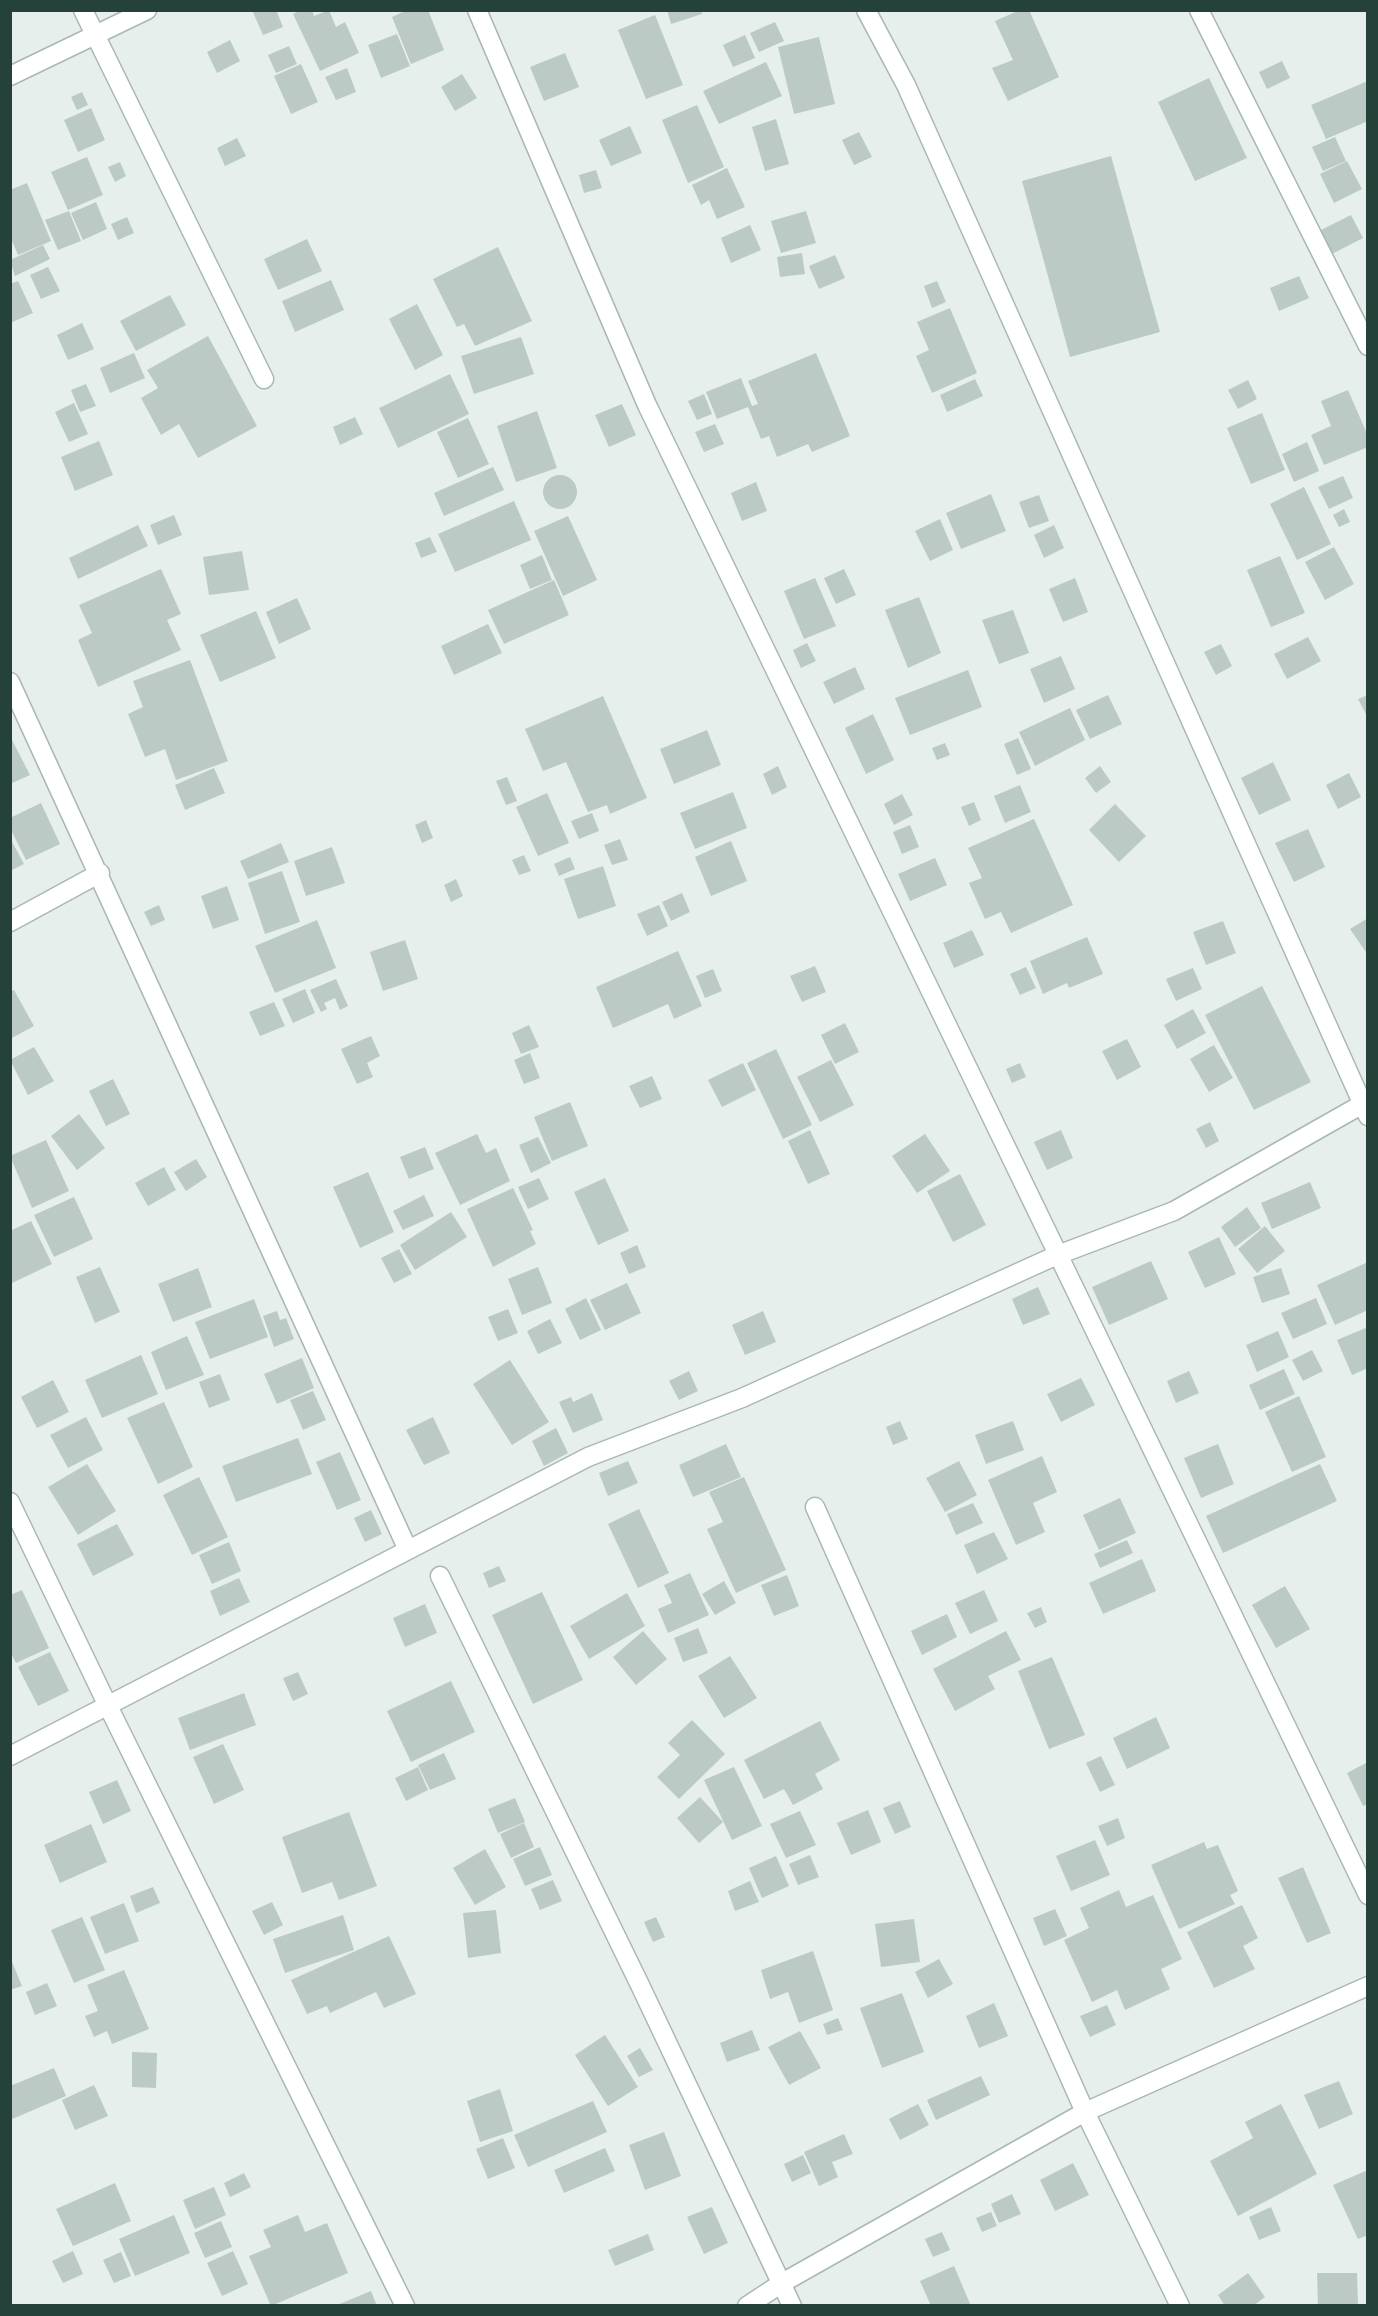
<!DOCTYPE html>
<style>
body{margin:0}
#map{position:relative;width:1378px;height:2316px;overflow:hidden;background:#e6efeb;font-family:"Noto Sans",sans-serif}
canvas{display:block}
.frame{position:absolute;inset:0;border:12px solid #24423a;pointer-events:none}
</style>
<div id="map">
<canvas width="1378" height="2316"></canvas>
<div class="frame"></div>
</div>
<script>
const ctx = document.querySelector('canvas').getContext('2d');
ctx.lineJoin = 'round';
function fill(path, color) { ctx.fillStyle = color; ctx.fill(path, 'evenodd'); }
const toPath = rows => new Path2D(rows.map(r => 'M' + r).join(''));
function stroke(path, color, width, dash) { ctx.strokeStyle = color; ctx.lineWidth = width; ctx.lineCap = dash ? 'butt' : 'round'; ctx.setLineDash(dash || []); ctx.stroke(path); }
fill(toPath([
 [252,10,276,10,283,27,263,35],
 [301,10,312,10,314,16,329,10,336,27,345,22,359,53,320,71,293,14],
 [407,10,428,10,444,50,411,64,392,17],
 [667,10,701,10,702,14,671,24],
 [1020,10,1029,10,1059,77,1008,101,992,68,1013,60,995,21],
 [655,15,683,85,646,99,618,30],
 [775,22,784,41,759,52,750,33],
 [397,34,410,66,381,78,368,45],
 [745,35,755,58,733,67,723,45],
 [819,37,835,104,794,114,778,47],
 [230,40,240,61,217,73,207,52],
 [289,46,297,64,276,73,268,55],
 [565,53,579,87,544,101,530,67],
 [1282,61,1290,78,1267,89,1259,72],
 [766,62,782,96,719,124,703,91],
 [301,64,318,102,291,114,274,76],
 [347,68,356,92,336,100,325,77],
 [462,74,477,98,455,111,441,87],
 [1209,78,1247,158,1195,181,1158,102],
 [1368,81,1368,121,1326,139,1311,105],
 [82,92,88,105,77,110,71,97],
 [697,105,724,167,688,183,662,120],
 [91,108,105,140,78,152,64,120],
 [776,119,789,164,765,171,752,127],
 [630,126,642,153,611,166,599,140],
 [859,132,872,157,854,165,842,140],
 [1335,137,1346,161,1323,171,1312,147],
 [237,138,246,156,225,166,217,148],
 [1111,156,1160,332,1070,357,1022,181],
 [87,157,103,195,68,210,51,172],
 [1347,161,1362,189,1334,203,1320,174],
 [120,162,126,176,115,182,108,167],
 [727,168,745,207,717,219,709,200,701,205,692,185],
 [596,170,602,188,584,193,579,175],
 [27,183,51,241,18,255,10,236,10,190],
 [96,202,107,229,83,240,71,213],
 [69,211,81,241,58,250,45,220],
 [806,211,816,243,781,253,771,221],
 [1351,215,1363,238,1330,255,1319,231],
 [127,217,134,233,118,240,111,224],
 [750,225,761,250,731,263,721,238],
 [307,239,322,271,278,290,264,259],
 [43,245,50,259,15,276,10,260],
 [498,247,532,321,475,346,464,324,457,327,433,279],
 [802,253,805,274,780,277,777,257],
 [835,255,845,278,819,289,809,266],
 [48,267,60,291,41,299,30,275],
 [1299,276,1309,298,1279,311,1270,288],
 [331,280,344,310,295,332,282,301],
 [18,281,33,313,10,323,10,284],
 [937,281,946,302,932,308,924,286],
 [170,295,186,325,136,351,120,321],
 [417,304,443,355,415,370,389,319],
 [950,308,977,373,932,393,916,356,929,350,917,322],
 [82,323,94,349,68,360,57,335],
 [208,336,257,426,198,458,179,424,161,435,141,398,158,388,147,370],
 [521,337,534,374,474,394,461,356],
 [134,353,145,378,110,393,100,368],
 [816,353,850,436,812,452,808,444,777,457,769,436,761,439,748,407,717,419,706,392,741,378,752,406,758,404,748,381],
 [450,374,469,414,398,448,379,408],
 [975,379,983,396,947,412,940,395],
 [1248,380,1257,399,1238,409,1228,390],
 [86,384,96,406,80,412,71,390],
 [1348,390,1368,436,1368,447,1324,465,1311,435,1331,426,1321,401],
 [704,394,712,414,697,420,688,401],
 [74,403,88,434,69,442,55,412],
 [622,404,636,435,609,447,595,415],
 [537,411,557,468,516,482,497,426],
 [1262,413,1285,470,1251,484,1227,428],
 [355,417,363,434,340,445,333,427],
 [468,418,489,464,458,478,437,432],
 [715,424,724,444,704,452,695,432],
 [99,441,113,475,75,491,61,457],
 [1307,442,1319,471,1294,482,1282,454],
 [493,467,504,490,444,516,434,493],
 '543 492a17 17 0 1 1 34 0a17 17 0 1 1-34 0Z',
 [1343,476,1353,498,1329,509,1318,487],
 [756,482,767,511,742,521,731,493],
 [1304,487,1331,544,1297,560,1270,504],
 [991,494,1006,531,961,549,946,513],
 [1039,495,1049,521,1029,528,1019,502],
 [514,501,531,540,455,572,438,534],
 [1344,509,1350,522,1339,527,1333,515],
 [174,515,182,535,158,545,150,525],
 [568,516,597,580,563,596,534,531],
 [940,519,953,550,930,561,915,531],
 [138,525,148,546,78,579,69,558],
 [1054,525,1064,548,1044,558,1034,535],
 [430,537,437,552,421,558,415,543],
 [1334,547,1354,584,1325,600,1305,562],
 [242,551,249,590,209,595,203,557],
 [542,555,552,580,530,589,520,565],
 [1280,556,1305,613,1271,627,1247,570],
 [161,569,181,614,167,620,181,650,98,687,78,640,92,633,79,605],
 [844,569,856,595,836,604,824,578],
 [815,578,836,626,804,639,784,591],
 [1075,578,1088,612,1063,622,1049,589],
 [554,580,569,615,504,644,488,610],
 [919,597,941,653,908,668,885,610],
 [297,598,311,629,279,644,266,612],
 [1013,610,1029,653,999,664,982,620],
 [256,611,276,658,220,682,200,635],
 [488,624,502,653,454,675,441,646],
 [1308,637,1321,661,1287,679,1274,654],
 [807,643,816,661,801,668,793,650],
 [1221,644,1232,666,1216,675,1204,652],
 [1061,656,1075,689,1044,703,1030,669],
 [190,660,228,761,176,780,165,749,145,757,128,714,143,707,133,681],
 [855,667,865,689,834,704,823,682],
 [968,670,982,707,910,735,895,698],
 [1108,695,1122,724,1090,739,1076,710],
 [1368,695,1368,718,1358,699],
 [603,696,647,798,610,814,607,805,588,812,566,762,543,771,525,729],
 [1070,708,1085,740,1035,766,1019,732],
 [873,714,894,760,866,774,845,728],
 [707,730,721,765,674,784,660,749],
 [10,736,30,775,10,784],
 [1018,738,1031,769,1017,775,1004,744],
 [945,743,950,755,937,760,932,748],
 [1273,762,1291,800,1259,815,1241,778],
 [778,766,787,787,772,795,763,774],
 [1100,766,1111,782,1096,793,1085,778],
 [214,768,225,793,185,810,175,785],
 [1349,773,1361,797,1338,809,1326,785],
 [507,777,517,801,506,805,496,781],
 [1020,785,1031,812,1005,823,994,796],
 [733,792,747,828,695,849,680,813],
 [547,793,569,843,538,856,516,807],
 [902,794,913,815,894,825,884,804],
 [974,802,981,820,969,826,961,807],
 [41,803,60,844,26,860,10,828,10,818],
 [1115,804,1146,836,1119,862,1089,830],
 [592,813,599,831,579,839,571,821],
 [1034,819,1073,905,1011,933,1001,912,985,919,969,883,982,878,968,848],
 [426,820,433,838,422,843,415,825],
 [910,825,919,847,902,854,893,832],
 [1308,829,1325,867,1294,882,1275,843],
 [10,838,24,864,10,871],
 [620,839,628,860,612,865,604,845],
 [731,841,747,881,711,896,695,857],
 [281,843,289,862,248,879,240,861],
 [332,847,345,883,306,896,294,861],
 [524,855,531,871,519,875,512,860],
 [570,857,575,869,559,876,554,864],
 [935,858,947,885,910,901,898,874],
 [603,866,616,906,578,919,564,879],
 [282,871,300,922,265,934,248,883],
 [456,879,463,896,451,902,444,885],
 [227,886,239,920,213,929,201,896],
 [682,893,690,912,671,921,662,902],
 [159,905,165,920,151,926,144,912],
 [659,905,668,926,647,936,637,914],
 [1368,918,1368,955,1350,929],
 [317,920,336,968,275,993,255,946],
 [1223,921,1236,953,1206,965,1193,932],
 [972,930,984,955,954,968,943,943],
 [1087,937,1103,974,1069,988,1067,983,1043,994,1030,961],
 [405,940,418,979,383,991,370,952],
 [678,951,702,1006,674,1019,668,1004,613,1028,596,987],
 [815,966,826,992,802,1002,790,976],
 [1026,967,1036,988,1020,995,1010,974],
 [1193,968,1202,989,1176,1001,1166,979],
 [713,969,722,991,705,998,696,976],
 [336,979,348,1006,340,1010,335,998,324,1003,327,1009,321,1012,310,990],
 [1262,986,1311,1082,1254,1110,1205,1015],
 [305,989,315,1013,293,1023,282,999],
 [14,990,34,1026,10,1039,10,992],
 [274,1002,285,1026,260,1036,249,1012],
 [1193,1009,1206,1033,1177,1049,1164,1025],
 [845,1023,859,1052,835,1064,821,1035],
 [529,1025,539,1047,521,1054,512,1033],
 [371,1036,380,1056,367,1063,373,1077,357,1084,341,1049],
 [1127,1039,1141,1067,1117,1080,1102,1051],
 [1214,1045,1233,1078,1209,1092,1190,1059],
 [34,1047,54,1081,28,1095,10,1060],
 [776,1049,812,1125,783,1139,747,1063],
 [530,1053,540,1078,524,1084,514,1060],
 [831,1060,854,1105,820,1122,797,1077],
 [743,1063,756,1090,722,1107,708,1080],
 [1020,1063,1026,1077,1012,1083,1006,1069],
 [652,1076,662,1099,640,1108,629,1086],
 [113,1079,130,1114,106,1126,89,1091],
 [570,1102,588,1146,552,1161,534,1117],
 [79,1114,105,1148,77,1170,51,1136],
 [1210,1122,1219,1141,1206,1148,1196,1129],
 [810,1130,830,1174,808,1184,788,1141],
 [1061,1130,1073,1158,1047,1170,1034,1142],
 [477,1134,486,1153,496,1148,510,1181,460,1205,435,1153],
 [925,1134,950,1171,917,1193,892,1156],
 [538,1137,551,1163,531,1173,519,1145],
 [46,1140,69,1191,32,1208,10,1156],
 [425,1147,434,1169,409,1179,400,1157],
 [196,1159,207,1177,186,1191,174,1172],
 [164,1167,176,1190,148,1206,135,1183],
 [368,1172,394,1232,360,1248,333,1187],
 [960,1174,986,1225,953,1242,927,1191],
 [539,1178,549,1199,528,1209,518,1187],
 [605,1178,629,1231,598,1245,574,1192],
 [1310,1182,1321,1208,1272,1229,1261,1203],
 [513,1188,533,1230,530,1231,536,1244,493,1267,467,1209],
 [424,1195,434,1216,403,1230,393,1211],
 [74,1197,93,1239,54,1257,34,1215],
 [1247,1207,1261,1228,1235,1247,1221,1227],
 [451,1212,467,1237,415,1270,400,1245],
 [31,1221,52,1264,10,1284,10,1231],
 [1265,1226,1285,1251,1257,1273,1238,1249],
 [1219,1237,1236,1274,1205,1288,1188,1252],
 [637,1245,646,1267,629,1274,620,1253],
 [399,1249,412,1274,394,1283,381,1258],
 [1151,1261,1168,1299,1109,1325,1092,1287],
 [1368,1262,1368,1310,1335,1325,1317,1285],
 [100,1267,120,1312,95,1323,76,1277],
 [538,1267,552,1303,522,1315,508,1279],
 [198,1268,212,1307,173,1322,158,1284],
 [1281,1268,1290,1294,1262,1303,1253,1277],
 [627,1283,641,1313,605,1330,590,1300],
 [1038,1287,1050,1314,1023,1325,1012,1299],
 [586,1298,601,1330,580,1340,565,1309],
 [1316,1298,1327,1324,1293,1339,1281,1313],
 [254,1299,268,1337,210,1359,195,1322],
 [508,1309,518,1333,498,1341,488,1317],
 [277,1311,280,1320,286,1318,294,1339,274,1347,263,1316],
 [763,1311,776,1342,745,1355,732,1325],
 [550,1319,562,1343,538,1354,527,1331],
 [1368,1327,1368,1368,1352,1375,1337,1340],
 [1278,1331,1289,1357,1257,1372,1246,1345],
 [187,1336,204,1375,166,1390,151,1352],
 [1312,1350,1323,1371,1303,1381,1292,1360],
 [141,1355,158,1394,102,1418,85,1380],
 [302,1358,314,1388,277,1404,264,1374],
 [510,1360,549,1422,512,1445,473,1384],
 [1284,1369,1295,1394,1260,1410,1249,1385],
 [689,1371,698,1391,679,1400,669,1381],
 [1189,1371,1199,1393,1176,1403,1167,1381],
 [220,1374,230,1400,209,1408,199,1382],
 [1081,1378,1095,1405,1061,1422,1047,1394],
 [53,1380,69,1412,37,1428,21,1397],
 [313,1391,326,1420,303,1430,290,1400],
 [592,1393,603,1420,573,1433,559,1402,571,1397,573,1402],
 [1299,1396,1326,1457,1292,1472,1265,1412],
 [164,1402,193,1467,158,1484,127,1418],
 [86,1417,103,1450,68,1468,50,1435],
 [433,1417,450,1453,424,1465,406,1430],
 [900,1421,908,1439,893,1445,886,1427],
 [1013,1421,1024,1450,986,1464,975,1435],
 [556,1428,568,1453,544,1466,532,1441],
 [298,1438,312,1474,236,1502,222,1466],
 [726,1444,741,1477,693,1497,679,1465],
 [1218,1444,1234,1484,1201,1498,1184,1458],
 [340,1452,361,1500,337,1510,316,1462],
 [1042,1456,1057,1492,1033,1503,1045,1532,1016,1545,988,1480],
 [628,1461,638,1483,608,1496,599,1473],
 [959,1461,977,1495,945,1512,926,1478],
 [87,1464,116,1511,78,1535,48,1487],
 [1320,1464,1337,1501,1223,1553,1206,1516],
 [199,1477,228,1537,192,1555,163,1495],
 [744,1477,786,1570,736,1593,707,1529,723,1522,709,1492],
 [1120,1498,1136,1533,1099,1550,1083,1515],
 [973,1503,983,1523,956,1535,947,1514],
 [639,1509,669,1573,638,1588,608,1524],
 [371,1510,382,1534,365,1542,354,1518],
 [117,1524,134,1555,93,1576,77,1544],
 [994,1532,1008,1559,977,1574,964,1545],
 [1127,1540,1133,1553,1100,1568,1094,1554],
 [229,1542,241,1571,212,1584,199,1555],
 [1142,1559,1156,1591,1103,1614,1089,1583],
 [499,1566,506,1581,489,1588,483,1573],
 [690,1573,709,1615,668,1633,658,1609,672,1603,664,1585],
 [787,1575,799,1606,774,1616,761,1585],
 [239,1578,250,1602,220,1616,210,1591],
 [724,1581,736,1603,715,1615,702,1594],
 [1285,1586,1310,1629,1276,1648,1252,1605],
 [22,1590,49,1648,16,1663,10,1651,10,1595],
 [984,1590,998,1621,970,1634,955,1603],
 [542,1592,583,1680,533,1704,492,1615],
 [627,1593,645,1626,589,1659,570,1626],
 [425,1604,437,1633,405,1647,393,1618],
 [1041,1607,1047,1622,1035,1628,1027,1613],
 [947,1614,957,1637,922,1655,911,1631],
 [698,1628,708,1653,683,1662,674,1638],
 [643,1631,667,1659,636,1685,613,1657],
 [1006,1631,1021,1660,988,1676,995,1689,955,1711,933,1669],
 [50,1652,69,1691,38,1706,18,1667],
 [730,1656,757,1698,724,1718,698,1676],
 [1052,1657,1085,1735,1049,1749,1018,1671],
 [298,1672,308,1694,293,1701,283,1678],
 [451,1681,475,1732,411,1762,387,1711],
 [244,1693,256,1725,190,1750,178,1718],
 [1156,1717,1170,1748,1127,1769,1113,1738],
 [692,1720,725,1754,679,1799,657,1777,680,1755,668,1743],
 [820,1721,840,1760,815,1774,823,1789,793,1805,784,1789,764,1799,744,1760],
 [223,1744,244,1790,214,1804,193,1757],
 [444,1753,456,1779,430,1790,418,1765],
 [1101,1756,1115,1785,1100,1792,1086,1763],
 [1368,1762,1368,1804,1363,1806,1347,1773],
 [418,1767,428,1790,406,1801,395,1778],
 [734,1767,762,1826,732,1840,704,1780],
 [117,1780,131,1811,103,1824,89,1792],
 [700,1797,723,1822,699,1843,677,1818],
 [515,1798,525,1822,498,1833,488,1809],
 [900,1801,911,1827,895,1834,883,1808],
 [868,1810,881,1842,851,1855,837,1823],
 [800,1811,816,1845,786,1858,770,1824],
 [349,1812,377,1886,339,1900,332,1882,302,1893,282,1837],
 [1118,1818,1125,1838,1107,1846,1098,1826],
 [524,1823,534,1847,511,1858,500,1834],
 [91,1824,107,1862,60,1883,44,1845],
 [1095,1840,1110,1875,1071,1891,1056,1856],
 [1204,1842,1207,1849,1218,1845,1238,1891,1230,1895,1235,1904,1179,1929,1151,1865],
 [540,1847,552,1875,525,1886,513,1859],
 [485,1849,506,1887,475,1905,453,1868],
 [810,1855,819,1877,798,1885,789,1864],
 [776,1856,789,1886,762,1898,749,1868],
 [1303,1867,1331,1933,1307,1943,1278,1878],
 [553,1880,562,1901,540,1910,531,1889],
 [750,1881,759,1902,735,1911,728,1891],
 [153,1887,160,1903,136,1913,130,1896],
 [1119,1890,1126,1907,1153,1895,1182,1959,1161,1969,1170,1989,1125,2010,1117,1990,1092,2002,1064,1940,1089,1928,1080,1908],
 [272,1902,283,1925,264,1935,252,1911],
 [124,1903,139,1941,105,1954,90,1917],
 [1242,1905,1258,1938,1243,1946,1255,1969,1214,1988,1187,1932],
 [1055,1909,1067,1936,1044,1946,1033,1918],
 [496,1910,501,1953,468,1958,463,1913],
 [343,1915,354,1950,285,1973,273,1939],
 [82,1917,105,1970,74,1983,51,1930],
 [656,1917,665,1937,653,1942,644,1922],
 [914,1919,920,1962,881,1967,875,1924],
 [389,1936,416,1994,384,2008,376,1992,330,2013,327,2006,307,2014,291,1980],
 [813,1951,833,2010,799,2023,788,1992,770,1999,761,1970],
 [10,1957,22,1986,10,1990],
 [939,1959,953,1984,928,1998,915,1972],
 [124,1970,149,2029,112,2044,107,2031,94,2037,85,2016,98,2011,87,1985],
 [47,1983,57,2006,35,2015,26,1992],
 [902,1993,924,2052,882,2068,860,2008],
 [994,2003,1008,2036,979,2048,966,2016],
 [1107,2005,1116,2025,1090,2037,1080,2016],
 [838,2018,843,2030,827,2035,823,2024],
 [752,2030,760,2050,727,2062,720,2043],
 [800,2031,821,2068,789,2085,768,2047],
 [605,2035,638,2087,608,2106,575,2055],
 [640,2048,653,2070,639,2077,627,2056],
 [132,2052,157,2053,156,2088,132,2087],
 [54,2068,66,2096,10,2120,10,2086],
 [981,2076,990,2095,936,2120,927,2100],
 [1339,2081,1353,2114,1319,2129,1304,2095],
 [94,2085,108,2116,75,2130,62,2100],
 [500,2089,513,2131,480,2142,467,2101],
 [593,2101,607,2132,528,2167,514,2135],
 [918,2104,929,2125,900,2140,889,2119],
 [1281,2104,1317,2174,1238,2216,1210,2161,1253,2138,1245,2122],
 [664,2132,681,2176,645,2190,629,2145],
 [844,2134,853,2154,832,2162,838,2177,819,2186,804,2152],
 [503,2138,515,2168,488,2179,476,2149],
 [605,2148,615,2171,564,2193,554,2170],
 [803,2155,811,2173,792,2182,784,2164],
 [1073,2163,1089,2195,1055,2211,1040,2180],
 [1368,2170,1368,2235,1358,2239,1333,2185],
 [244,2173,251,2187,230,2197,224,2183],
 [115,2183,131,2221,73,2246,56,2209],
 [214,2187,226,2215,195,2229,183,2200],
 [1012,2194,1021,2214,999,2223,991,2204],
 [712,2207,728,2243,704,2254,687,2217],
 [1271,2207,1281,2231,1259,2240,1249,2217],
 [991,2212,997,2226,982,2232,976,2218],
 [174,2215,190,2253,135,2276,119,2239],
 [298,2215,305,2232,327,2223,348,2273,271,2306,249,2256,271,2247,263,2230],
 [221,2221,232,2247,205,2258,194,2233],
 [942,2232,950,2250,933,2257,925,2239],
 [648,2234,654,2250,615,2266,608,2250],
 [73,2251,83,2274,63,2283,52,2261],
 [233,2251,248,2284,222,2296,207,2263],
 [121,2252,131,2276,114,2283,103,2260],
 [954,2266,971,2306,931,2306,920,2281],
 [1248,2273,1265,2297,1253,2306,1225,2306,1218,2295],
 [1317,2273,1357,2273,1358,2305,1318,2306],
 [371,2291,377,2306,337,2306,337,2305]
]), '#bbcac4');
const minor = toPath([
 [83,10,264,379],
 [477,10,647,405,1368,1895],
 [866,10,906,85,1368,1116],
 [1199,10,1368,346],
 [10,76,147,10],
 [10,682,408,1550],
 [10,922,100,873],
 [10,1502,108,1706,405,2306],
 [815,1507,1085,2112,1180,2306],
 [440,1576,639,1983,792,2306],
 [10,1756,588,1457,742,1398,1055,1256,1174,1211,1368,1101],
 [747,2306,782,2283,1085,2112,1368,1986]
]);
stroke(minor, '#a8b8b2', 21);
stroke(minor, '#fff', 18);
</script>
